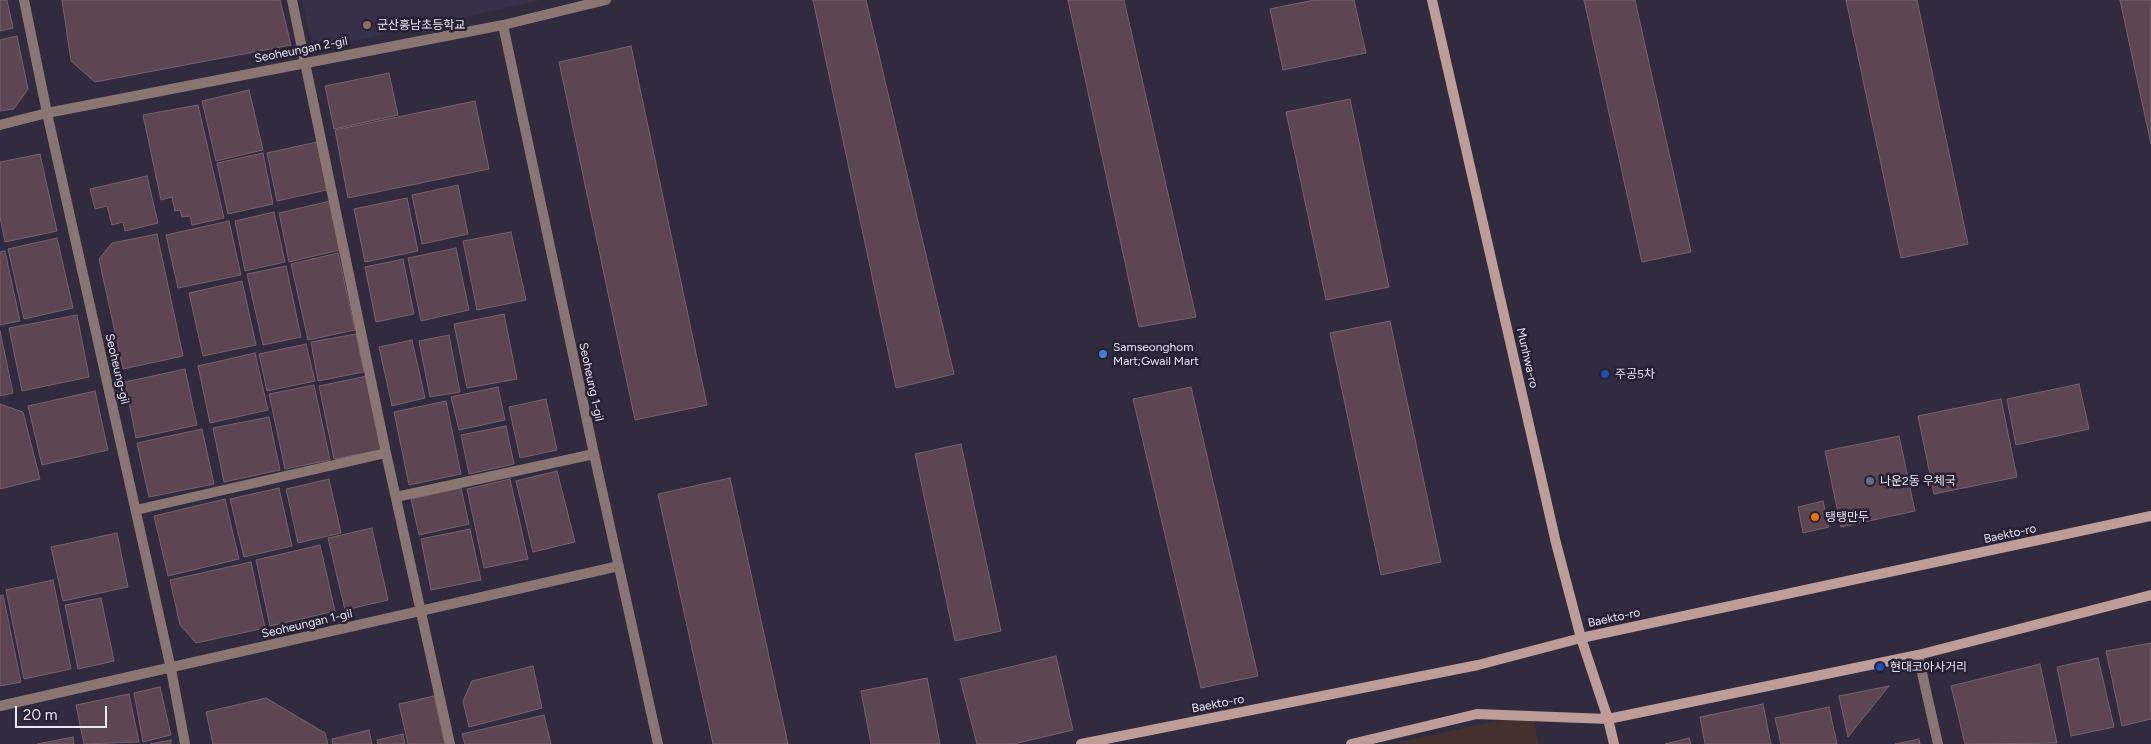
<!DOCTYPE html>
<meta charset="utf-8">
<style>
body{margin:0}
#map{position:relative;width:2151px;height:744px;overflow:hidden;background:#302b3e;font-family:Figtree,sans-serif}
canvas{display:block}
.scale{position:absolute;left:15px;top:706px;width:92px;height:22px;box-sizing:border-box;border:2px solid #eae7f4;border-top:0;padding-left:6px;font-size:15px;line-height:18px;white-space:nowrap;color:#eae7f4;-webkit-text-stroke:4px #262134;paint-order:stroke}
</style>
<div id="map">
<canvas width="2151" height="744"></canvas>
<div class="scale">20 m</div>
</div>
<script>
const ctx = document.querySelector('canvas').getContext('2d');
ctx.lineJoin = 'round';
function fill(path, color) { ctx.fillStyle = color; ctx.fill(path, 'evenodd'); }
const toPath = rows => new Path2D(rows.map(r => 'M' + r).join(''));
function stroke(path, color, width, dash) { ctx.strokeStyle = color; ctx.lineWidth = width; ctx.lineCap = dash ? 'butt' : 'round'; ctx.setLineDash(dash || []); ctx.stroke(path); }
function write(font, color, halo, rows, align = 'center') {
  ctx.font = font + ' Figtree,"Noto Sans KR",sans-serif'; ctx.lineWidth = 5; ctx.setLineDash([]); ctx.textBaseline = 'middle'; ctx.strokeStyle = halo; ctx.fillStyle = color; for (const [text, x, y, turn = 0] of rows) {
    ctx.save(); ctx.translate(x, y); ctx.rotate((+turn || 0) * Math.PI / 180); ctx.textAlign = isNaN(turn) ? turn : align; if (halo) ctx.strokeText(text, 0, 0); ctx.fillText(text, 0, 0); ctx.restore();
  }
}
fill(toPath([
 [302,0,542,0,313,50]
]), '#37304a');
fill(toPath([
 [1532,713,1539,744,1391,744]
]), '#44302d');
const building = toPath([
 [0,0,7,0,13,28,0,31,0,0],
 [62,0,280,0,291,45,95,82,71,61,62,0],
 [813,0,866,0,954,374,896,388,813,0],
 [1068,0,1124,0,1196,317,1139,327,1068,0],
 [1314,0,1354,0,1366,53,1283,70,1270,9,1314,0],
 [1584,0,1635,0,1691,252,1642,262,1584,0],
 [1846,0,1917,0,1968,244,1901,258,1846,0],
 [2120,0,2151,0,2151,144,2120,0],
 [17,36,28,89,14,109,0,111,0,40,17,36],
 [631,46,707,405,635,420,559,62,631,46],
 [389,73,398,115,334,129,325,86,389,73],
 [249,90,263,150,216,161,202,101,249,90],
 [1350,99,1389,287,1326,300,1286,112,1350,99],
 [475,101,489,169,348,198,335,130,475,101],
 [198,105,224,218,192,225,190,216,182,217,180,210,175,211,172,197,161,200,143,115,198,105],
 [317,142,327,190,277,201,267,153,317,142],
 [263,153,273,204,228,214,217,163,263,153],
 [40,154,57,231,5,242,0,217,0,162,40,154],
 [147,176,158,223,125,231,123,222,112,225,107,206,95,209,90,189,147,176],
 [458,185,468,234,422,244,412,195,458,185],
 [407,198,418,251,365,262,354,209,407,198],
 [330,201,340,250,289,262,279,213,330,201],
 [274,212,285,262,245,271,235,221,274,212],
 [229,221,241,275,178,288,166,235,229,221],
 [511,232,526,300,477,310,463,241,511,232],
 [157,234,183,356,123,369,99,259,112,243,157,234],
 [57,238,73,308,24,319,8,249,57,238],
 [456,248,469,310,421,321,408,258,456,248],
 [5,251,20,321,0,325,0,252,5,251],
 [338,253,355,330,308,340,291,264,338,253],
 [403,259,414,314,376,322,365,267,403,259],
 [286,266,301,337,263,345,247,274,286,266],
 [242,281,256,345,203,356,189,293,242,281],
 [504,314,517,379,467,388,454,324,504,314],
 [77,315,89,377,22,391,9,328,77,315],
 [1390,321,1441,562,1381,575,1330,333,1390,321],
 [0,331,13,393,0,396,0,331],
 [356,334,364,372,318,381,311,342,356,334],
 [449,335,460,392,430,397,419,341,449,335],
 [412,340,425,398,392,406,379,347,412,340],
 [306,344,315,381,267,391,259,354,306,344],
 [255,353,268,410,210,423,198,366,255,353],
 [185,369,197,425,136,438,125,382,185,369],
 [367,376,382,450,334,459,319,386,367,376],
 [2079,384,2089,429,2016,445,2007,399,2079,384],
 [314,385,330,460,285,469,269,394,314,385],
 [498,387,505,420,459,430,451,397,498,387],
 [1191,387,1258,676,1201,688,1133,399,1191,387],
 [95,391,108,450,42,465,28,406,95,391],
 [546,399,557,450,520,458,509,407,546,399],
 [2001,399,2017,477,1934,494,1918,416,2001,399],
 [446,401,461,474,409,485,394,412,446,401],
 [0,404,23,412,40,479,0,489,0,404],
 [269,417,280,470,224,482,213,428,269,417],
 [506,426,514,464,469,474,461,435,506,426],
 [202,429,214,484,149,497,137,443,202,429],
 [1899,436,1915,511,1841,527,1825,451,1899,436],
 [961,444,1001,631,955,641,915,454,961,444],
 [557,471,575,542,533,552,516,481,557,471],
 [730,478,788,744,713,744,658,494,730,478],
 [329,479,341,533,298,543,286,489,329,479],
 [510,479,528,559,484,568,467,489,510,479],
 [279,488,292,546,244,557,230,499,279,488],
 [461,488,469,524,419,535,411,499,461,488],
 [225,499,239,559,168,576,154,516,225,499],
 [1823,501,1829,527,1803,533,1798,507,1823,501],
 [372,528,388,600,345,610,328,538,372,528],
 [470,529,481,580,431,590,421,539,470,529],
 [117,533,128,587,63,601,51,547,117,533],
 [320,545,335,611,270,626,256,560,320,545],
 [251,562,265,628,196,643,180,625,170,580,251,562],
 [53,580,71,669,24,679,6,590,53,580],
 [3,595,21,682,0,686,0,596,3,595],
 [101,598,114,661,78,669,65,605,101,598],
 [2151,643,2151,719,2122,726,2106,651,2151,643],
 [1056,656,1073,730,1014,744,977,744,960,679,1056,656],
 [2098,658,2114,727,2071,736,2057,667,2098,658],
 [2040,664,2057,743,1965,744,1951,686,2040,664],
 [533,666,542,708,469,727,463,701,472,681,533,666],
 [927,678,940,744,871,744,861,691,927,678],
 [1889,686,1848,737,1839,696,1889,686],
 [160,687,171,735,143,742,134,693,160,687],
 [129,694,139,742,84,744,76,705,129,694],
 [434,696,445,744,408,744,399,704,434,696],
 [266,698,325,733,328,744,213,744,206,712,266,698],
 [1763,704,1771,744,1705,744,1700,717,1763,704],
 [1829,707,1837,744,1781,744,1775,718,1829,707],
 [544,715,551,744,465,744,462,734,544,715],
 [369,730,372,744,333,744,332,739,369,730],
 [403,734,405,744,378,744,377,740,403,734],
 [73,737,74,744,37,744,73,737],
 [1689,738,1691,744,1665,744,1689,738],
 [1919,739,1920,744,1895,744,1919,739],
 [171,740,171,744,150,744,171,740]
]);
fill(building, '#5d4651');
stroke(building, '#78606b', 1);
stroke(toPath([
 [24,0,47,113,171,669,185,744],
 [292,0,386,453,450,744],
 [503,25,594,454,658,744],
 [0,125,47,113,503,25,606,0],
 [396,497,594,454],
 [136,510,386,453],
 [1918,655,1938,744],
 [0,706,619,566]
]), '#8a7573', 10);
stroke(toPath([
 [1432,0,1556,543,1581,638,1608,719,1614,744],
 [1081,744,1478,665,1581,638,2151,516],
 [1351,744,1477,714,1608,719,1918,655,2151,595]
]), '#be9d99', 10);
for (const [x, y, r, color] of [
 [367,25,5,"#8d6e63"],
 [1103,354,5,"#3f7fe0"],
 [1605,374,5,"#1a4fb4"],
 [1870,481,5,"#5c6f8a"],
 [1815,517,5,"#e8710a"],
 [1880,667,5,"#1a4fb4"]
]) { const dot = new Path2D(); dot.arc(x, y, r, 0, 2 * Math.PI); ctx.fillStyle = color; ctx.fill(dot); stroke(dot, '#262134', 2); }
write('12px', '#eae7f4', '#262134', [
 ["군산흥남초등학교",377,25],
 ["Samseonghom",1113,347],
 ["Mart;Gwail Mart",1113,361],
 ["주공5차",1615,374],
 ["나운2동 우체국",1880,481],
 ["탱탱만두",1825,517],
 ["현대코아사거리",1890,667]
], 'left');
write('12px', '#eae7f4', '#262134', [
 ["Seoheungan 2-gil",301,50,-11],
 ["Munhwa-ro",1527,358,77],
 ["Seoheung-gil",117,369,77],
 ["Seoheung 1-gil",591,382,78],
 ["Baekto-ro",2010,534,-12],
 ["Baekto-ro",1614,618,-12],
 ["Seoheungan 1-gil",307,624,-13],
 ["Baekto-ro",1218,704,-11]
]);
</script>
